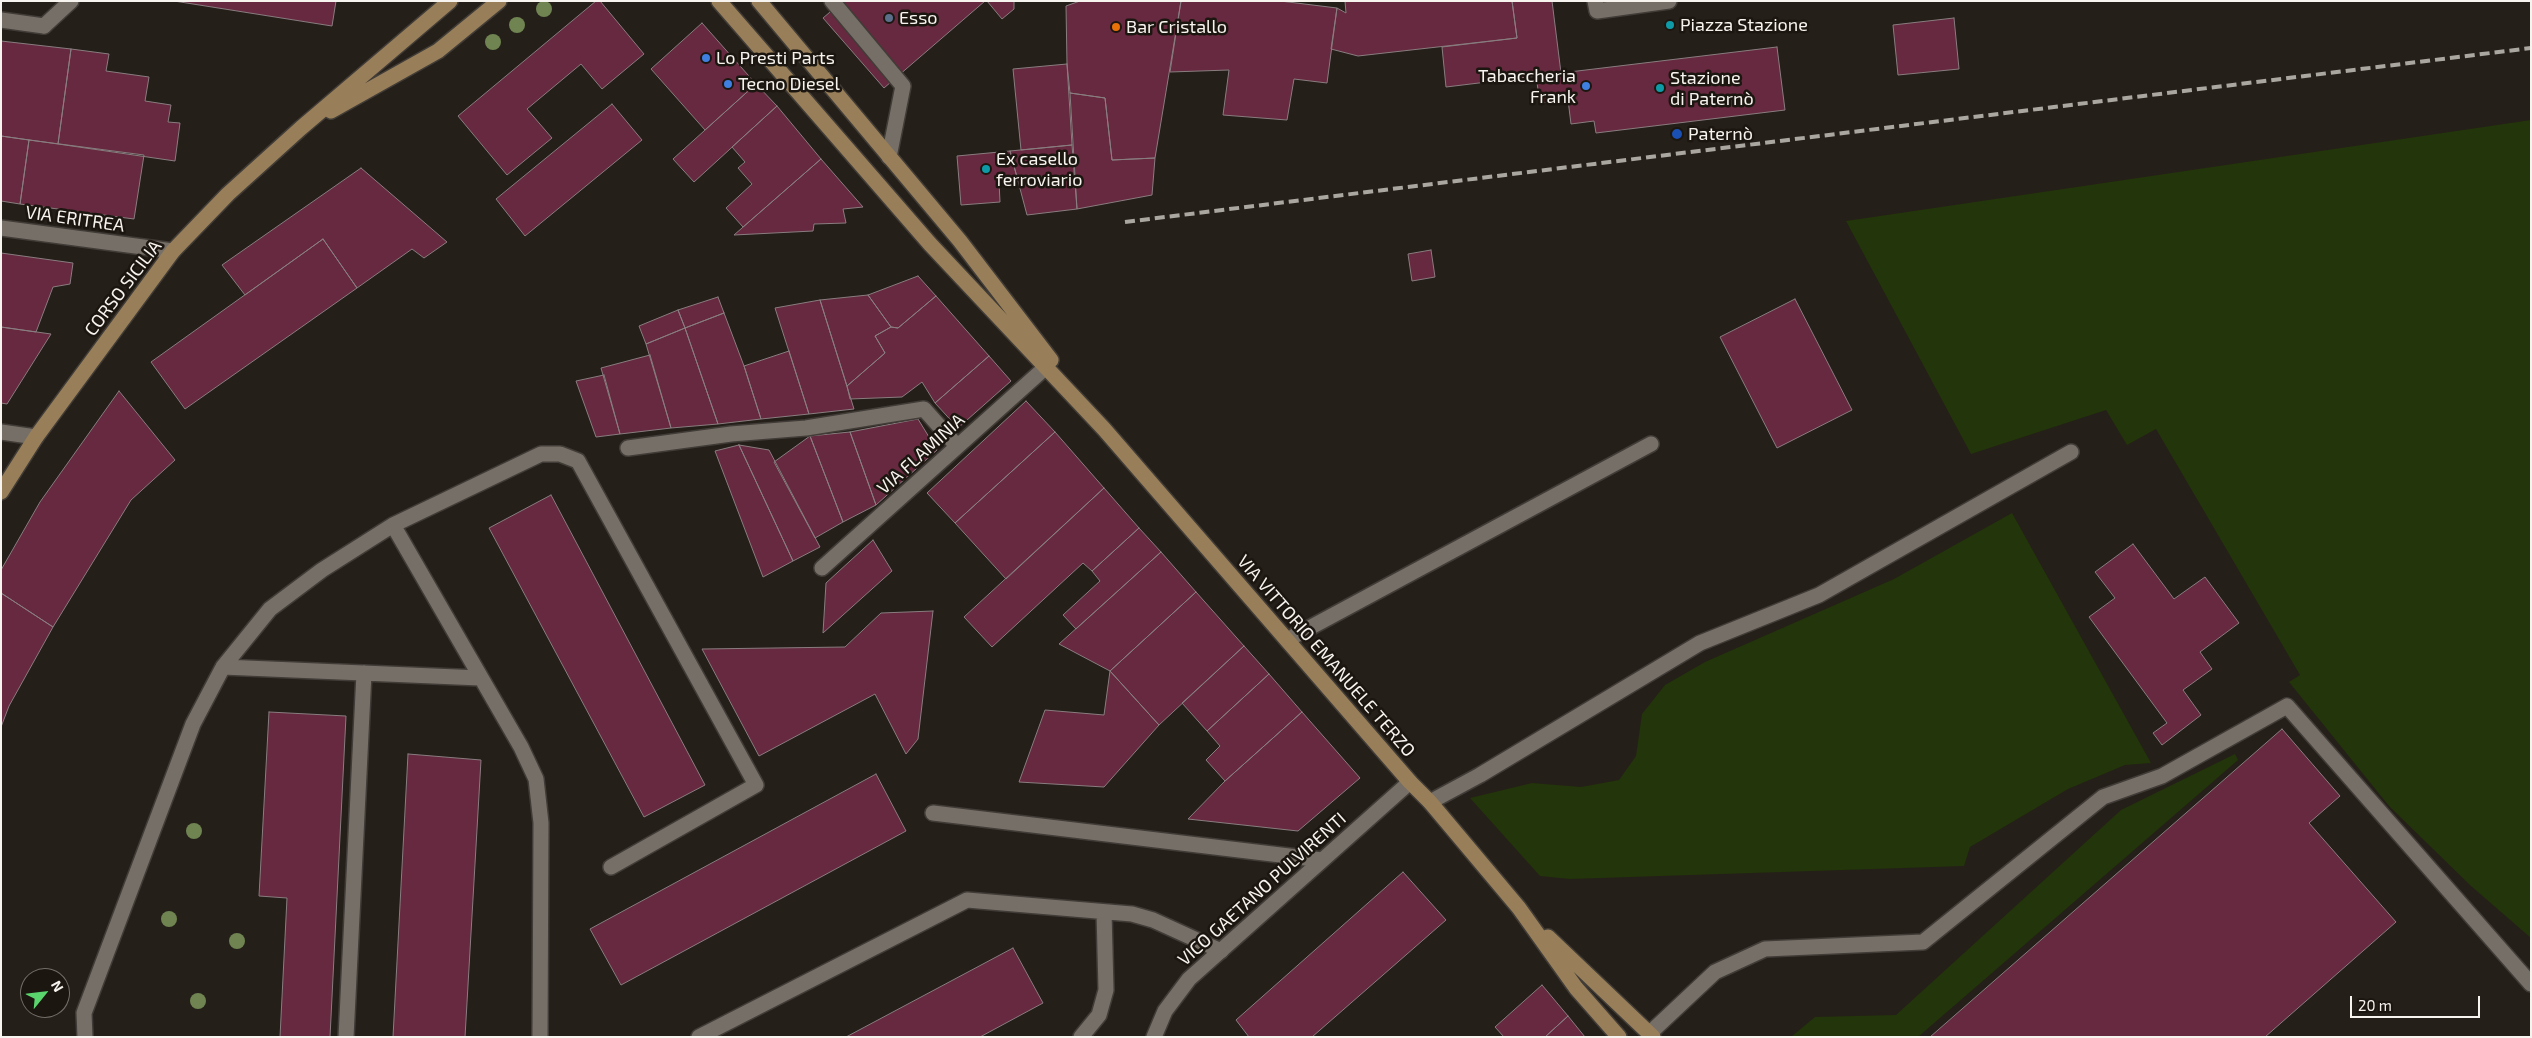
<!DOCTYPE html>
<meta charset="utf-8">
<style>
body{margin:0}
#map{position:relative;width:2532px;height:1038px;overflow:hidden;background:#251f19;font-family:"Exo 2",sans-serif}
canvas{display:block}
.frame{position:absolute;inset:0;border:2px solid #f7f3ee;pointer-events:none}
.north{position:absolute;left:20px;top:968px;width:50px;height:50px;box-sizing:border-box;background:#1c1610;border:1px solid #746e69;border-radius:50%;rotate:61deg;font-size:14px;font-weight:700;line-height:20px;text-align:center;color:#f7f3ee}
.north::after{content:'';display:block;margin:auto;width:18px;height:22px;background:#5ad56e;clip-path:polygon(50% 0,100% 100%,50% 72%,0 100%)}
.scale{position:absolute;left:2350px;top:996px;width:130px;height:22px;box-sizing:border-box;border:2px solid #f7f3ee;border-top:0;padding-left:6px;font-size:15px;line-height:18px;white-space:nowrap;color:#f7f3ee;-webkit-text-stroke:4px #1c1610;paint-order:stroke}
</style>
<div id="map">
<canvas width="2532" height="1038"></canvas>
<div class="frame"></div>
<div class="north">N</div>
<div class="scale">20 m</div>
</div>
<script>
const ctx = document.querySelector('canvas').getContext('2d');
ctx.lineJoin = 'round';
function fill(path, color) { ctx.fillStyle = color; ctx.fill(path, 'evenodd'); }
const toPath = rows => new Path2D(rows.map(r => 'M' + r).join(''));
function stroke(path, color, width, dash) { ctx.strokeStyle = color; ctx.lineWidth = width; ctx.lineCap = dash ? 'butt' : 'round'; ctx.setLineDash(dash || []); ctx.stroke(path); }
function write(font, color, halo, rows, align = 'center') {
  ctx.font = font + ' "Exo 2",sans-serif'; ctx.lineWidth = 5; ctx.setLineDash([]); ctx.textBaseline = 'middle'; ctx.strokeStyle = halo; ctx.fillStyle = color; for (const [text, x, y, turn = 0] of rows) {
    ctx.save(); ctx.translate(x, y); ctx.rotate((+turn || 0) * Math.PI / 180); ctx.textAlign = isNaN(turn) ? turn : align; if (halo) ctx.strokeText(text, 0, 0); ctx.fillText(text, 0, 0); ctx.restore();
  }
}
fill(toPath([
 [2531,120,2531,938,2471,886,2389,806,2289,682,2300,675,2156,429,2127,445,2106,410,1971,454,1846,221],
 [2012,513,2151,763,2125,765,2068,789,1970,847,1964,866,1570,879,1540,876,1470,798,1532,783,1581,787,1619,780,1636,756,1642,714,1665,685,1705,662,1894,579],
 [2235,754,2238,760,1918,1037,1791,1037,1815,1017,1896,1015,2121,810]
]), '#23350a');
const building = toPath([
 [174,1,336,1,332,26,174,1],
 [596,1,600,1,644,54,602,89,581,64,527,109,552,138,507,175,458,116,596,1],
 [843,1,985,1,884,88,823,18,843,1],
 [987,1,1014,1,1014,9,1002,19,987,1],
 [1080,1,1181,1,1155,158,1112,160,1105,98,1070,93,1067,64,1066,6,1080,1],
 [1181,1,1280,1,1337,8,1327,83,1294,79,1287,120,1223,115,1229,70,1170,72,1181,1],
 [1345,1,1512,1,1517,38,1358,56,1331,49,1337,8,1346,13,1345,1],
 [1512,1,1552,1,1561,73,1446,87,1442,47,1517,38,1512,1],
 [1954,18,1959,69,1898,75,1893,25,1954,18],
 [702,23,756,84,705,130,651,69,702,23],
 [1,41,71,49,58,144,1,136,1,41],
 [1777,47,1785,110,1596,133,1594,121,1571,124,1568,100,1540,103,1536,76,1777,47],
 [71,49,109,54,106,71,149,77,145,101,171,105,168,122,180,123,175,161,58,144,71,49],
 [1067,64,1072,145,1021,150,1013,69,1067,64],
 [756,84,777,106,694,182,673,159,756,84],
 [1070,93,1105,98,1112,160,1155,158,1152,195,1077,209,1070,93],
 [612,104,642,140,525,236,496,199,612,104],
 [777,106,821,159,743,227,726,208,752,184,738,168,745,162,732,147,777,106],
 [1,136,29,140,20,204,1,201,1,136],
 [29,140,144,155,134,219,20,204,29,140],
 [1072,145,1077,209,1027,215,1010,151,1072,145],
 [1010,151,1018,181,999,182,1000,202,961,205,957,156,1010,151],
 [821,159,863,207,843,209,846,223,814,224,813,231,734,235,821,159],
 [361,168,447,242,424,258,412,249,357,288,323,239,245,295,222,265,361,168],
 [323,239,357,288,185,409,151,362,323,239],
 [1431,250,1435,277,1412,281,1408,254,1431,250],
 [1,253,73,263,70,284,53,287,36,332,1,327,1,253],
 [918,276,936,296,898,328,891,327,868,295,918,276],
 [868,295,891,327,875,336,885,353,847,386,820,300,868,295],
 [936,296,989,356,935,403,922,382,902,397,850,399,847,386,885,353,875,336,891,327,898,328,936,296],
 [718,297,724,313,685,328,678,310,718,297],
 [1795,299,1852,410,1777,448,1720,337,1795,299],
 [820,300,854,409,809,414,775,308,820,300],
 [678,310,685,328,646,344,639,326,678,310],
 [724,313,744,366,761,419,718,424,685,328,724,313],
 [1,327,51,334,7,404,1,403,1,327],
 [685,328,718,424,671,428,646,344,685,328],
 [789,351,809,414,761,419,744,366,789,351],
 [650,355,671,428,620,434,601,368,650,355],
 [989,356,1011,381,958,428,935,403,989,356],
 [604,375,620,434,596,437,576,381,604,375],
 [119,391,175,460,131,500,53,627,1,593,1,570,40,502,119,391],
 [1026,401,1055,432,955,523,927,493,1026,401],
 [918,419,937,450,876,505,850,432,918,419],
 [850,432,876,505,843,522,810,436,850,432],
 [1055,432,1104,488,1006,579,955,523,1055,432],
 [810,436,843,522,815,538,774,462,810,436],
 [739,445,793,561,763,577,715,451,739,445],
 [739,445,769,450,820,547,793,561,739,445],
 [1104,488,1139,528,1092,571,1083,563,992,647,964,617,1104,488],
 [551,495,705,785,644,817,489,528,551,495],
 [1139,528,1161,552,1076,629,1063,615,1100,581,1092,571,1139,528],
 [873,540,892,571,823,633,826,583,873,540],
 [2133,544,2174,599,2205,577,2239,623,2200,652,2212,669,2183,690,2201,715,2162,745,2153,733,2167,723,2089,617,2115,598,2095,572,2133,544],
 [1161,552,1196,592,1110,671,1059,644,1161,552],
 [1196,592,1244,646,1159,725,1110,671,1196,592],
 [1,593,53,627,9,706,1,727,1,593],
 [933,611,918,739,906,754,875,694,759,756,702,649,845,647,881,613,933,611],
 [1244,646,1269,674,1207,731,1182,703,1244,646],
 [1110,671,1159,725,1104,787,1019,782,1045,710,1104,715,1110,671],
 [1269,674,1302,712,1225,781,1206,760,1220,746,1207,731,1269,674],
 [269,712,346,716,330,1037,280,1037,287,898,259,896,269,712],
 [1302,712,1360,778,1298,831,1188,819,1225,781,1302,712],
 [2282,729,2340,796,2309,823,2396,922,2265,1037,1930,1037,2282,729],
 [408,754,481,760,465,1037,393,1037,408,754],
 [876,774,906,831,621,985,590,929,876,774],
 [1403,872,1446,920,1312,1037,1249,1037,1236,1020,1403,872],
 [1013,948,1043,1003,980,1037,846,1037,1013,948],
 [1542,985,1568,1016,1545,1037,1504,1037,1495,1027,1542,985],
 [1568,1016,1585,1037,1545,1037,1568,1016]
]);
fill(building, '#66293f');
stroke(building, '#897d80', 1);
const lane = toPath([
 [832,1,903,86,889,157],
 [1595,1,1597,11,1669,1],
 [44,26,71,1],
 [393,525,521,747,536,779,541,823,540,1037],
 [1287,640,1651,444],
 [223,667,480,678],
 [1430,802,1480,775,1700,643,1819,595,2071,452],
 [1650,1033,1715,972,1765,949,1923,942,2103,797,2162,776,2287,706,2531,984],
 [85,1037,84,1013,193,724,223,667,270,609,322,570,393,525,541,454,560,454,578,461,756,785,611,867],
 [346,1037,364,673],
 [699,1037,967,900,1132,914,1153,920,1221,951],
 [1081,1037,1099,1015,1106,990,1104,912]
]);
const street = toPath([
 [1,20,44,26],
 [1,228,173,251],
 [1,432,36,437],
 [628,448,731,434,806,428,924,409,957,446],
 [822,568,1046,367],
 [933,813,1322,860],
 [1154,1037,1165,1011,1189,979,1410,782]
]);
const secondary = toPath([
 [719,1,930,244,1104,429,1410,782,1430,802,1519,908,1576,988,1619,1037],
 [759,1,960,241,1051,360],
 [331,111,438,51,499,1],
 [1,492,36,437,173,251,228,194,301,128,450,1],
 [1548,937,1653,1037]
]);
stroke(lane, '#413c37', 18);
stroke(street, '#413c37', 18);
stroke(secondary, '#413c37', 18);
stroke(lane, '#766f67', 15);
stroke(street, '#766f67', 15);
stroke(secondary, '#987f59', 15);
stroke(toPath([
 [1125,222,2531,48]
]), '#aaa6a0', 4, [10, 5]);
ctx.fillStyle = '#708452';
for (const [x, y] of [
 [544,9],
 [517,25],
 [493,42],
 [194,831],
 [169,919],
 [237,941],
 [198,1001]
]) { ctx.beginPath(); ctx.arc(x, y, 8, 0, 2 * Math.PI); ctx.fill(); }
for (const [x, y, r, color] of [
 [889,18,5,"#5c6f8a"],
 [1670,25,5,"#0f9aa8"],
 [1116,27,5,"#e8710a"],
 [706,58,5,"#3f7fe0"],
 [728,84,5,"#3f7fe0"],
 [1586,86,5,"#3f7fe0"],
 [1660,88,5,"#0f9aa8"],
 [1677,134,6,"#1a4fb4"],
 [986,169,5,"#0f9aa8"]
]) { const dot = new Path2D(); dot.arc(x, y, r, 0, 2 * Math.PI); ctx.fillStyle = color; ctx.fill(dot); stroke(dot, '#1c1610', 2); }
write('18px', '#f7f3ee', '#1c1610', [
 ["Esso",899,18],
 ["Piazza Stazione",1680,25],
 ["Bar Cristallo",1126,27],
 ["Lo Presti Parts",716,58],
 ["Tabaccheria",1576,76,"right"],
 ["Frank",1576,97,"right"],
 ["Stazione",1670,78],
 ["di Paternò",1670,99],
 ["Tecno Diesel",738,84],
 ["Paternò",1688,134],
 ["Ex casello",996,159],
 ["ferroviario",996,180]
], 'left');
write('18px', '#f7f3ee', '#1c1610', [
 ["VIA ERITREA",75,219,8],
 ["CORSO SICILIA",123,288,-53],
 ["VIA FLAMINIA",921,454,-42],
 ["VIA VITTORIO EMANUELE TERZO",1326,656,49],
 ["VICO GAETANO PULVIRENTI",1262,889,-42]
]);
</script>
